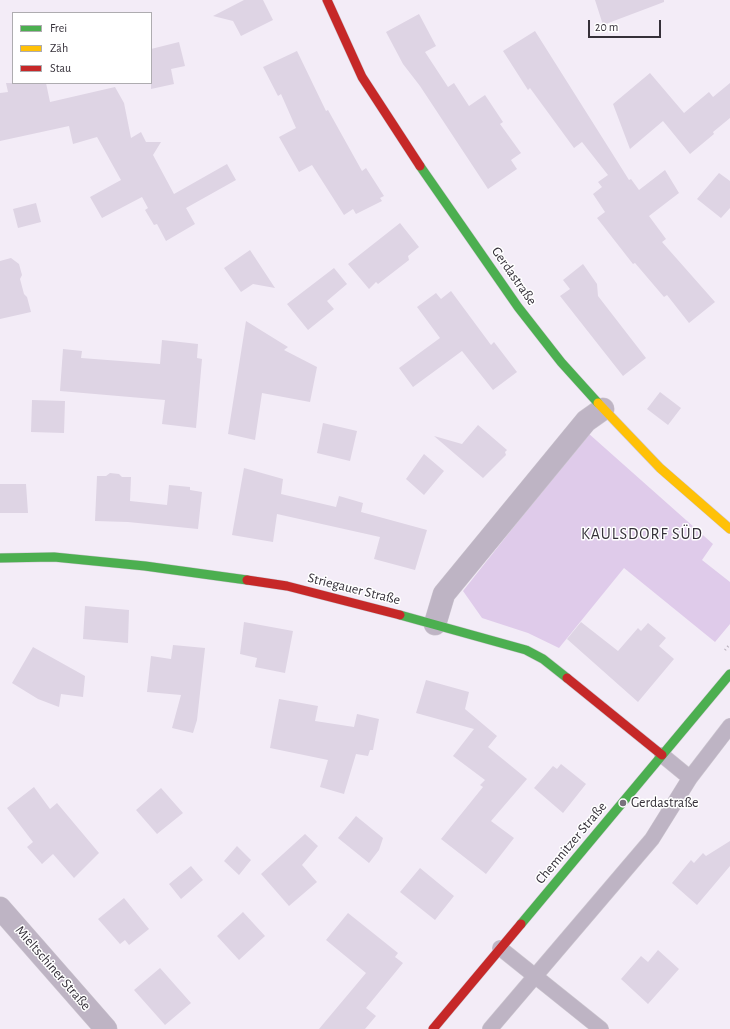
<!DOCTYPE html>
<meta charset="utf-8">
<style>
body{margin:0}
#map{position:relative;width:730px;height:1029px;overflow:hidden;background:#f3ecf7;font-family:"Alegreya Sans",sans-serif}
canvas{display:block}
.legend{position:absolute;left:12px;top:12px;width:140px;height:72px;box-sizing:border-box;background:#fff;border:1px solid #aeacb0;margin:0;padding:5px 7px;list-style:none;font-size:12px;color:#353039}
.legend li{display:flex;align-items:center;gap:8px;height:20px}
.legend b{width:20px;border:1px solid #aeacb0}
.scale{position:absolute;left:588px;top:20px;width:73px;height:18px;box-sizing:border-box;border:2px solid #353039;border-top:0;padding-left:5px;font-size:12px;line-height:14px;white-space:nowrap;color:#353039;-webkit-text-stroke:3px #fff;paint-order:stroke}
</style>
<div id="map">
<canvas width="730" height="1029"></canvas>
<ul class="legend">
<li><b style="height:5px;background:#4caf50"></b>Frei</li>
<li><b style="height:5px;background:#ffc107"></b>Zäh</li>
<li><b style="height:5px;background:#c62828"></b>Stau</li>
</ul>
<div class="scale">20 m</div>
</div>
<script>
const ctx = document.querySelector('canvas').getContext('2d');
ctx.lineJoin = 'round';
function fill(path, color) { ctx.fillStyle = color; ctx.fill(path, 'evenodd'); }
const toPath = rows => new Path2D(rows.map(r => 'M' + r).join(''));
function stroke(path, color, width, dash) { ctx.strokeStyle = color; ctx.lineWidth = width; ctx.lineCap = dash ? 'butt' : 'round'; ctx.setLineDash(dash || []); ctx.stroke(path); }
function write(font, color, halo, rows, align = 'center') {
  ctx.font = font + ' "Alegreya Sans",sans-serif'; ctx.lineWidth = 3; ctx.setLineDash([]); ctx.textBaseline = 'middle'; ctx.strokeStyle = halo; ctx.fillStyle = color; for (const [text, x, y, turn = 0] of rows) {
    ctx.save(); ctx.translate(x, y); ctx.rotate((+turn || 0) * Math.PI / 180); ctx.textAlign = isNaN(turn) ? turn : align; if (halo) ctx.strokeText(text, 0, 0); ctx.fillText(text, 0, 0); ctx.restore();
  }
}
fill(toPath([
 [588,433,713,544,702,560,730,582,730,624,715,642,624,568,559,648,528,633,482,618,463,591]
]), '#dfcbea');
fill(toPath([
 [244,0,263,0,273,20,241,36,233,21,213,16],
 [595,0,664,0,664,2,603,25],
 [419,14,436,46,425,52,448,87,454,83,469,106,485,95,503,122,500,124,521,153,511,160,517,169,488,189,420,86,403,64,386,32],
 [535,31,629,180,631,179,639,190,665,170,679,193,649,216,666,239,662,242,715,302,689,323,667,295,664,297,635,263,633,264,597,218,605,212,593,194,602,187,598,182,608,175,582,142,574,148,530,88,528,90,503,51],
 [179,42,185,66,171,69,174,84,151,89,151,49],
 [297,51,326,111,328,110,362,171,366,168,384,196,380,198,382,201,356,214,353,209,344,215,312,165,299,172,279,137,296,128,281,94,278,96,263,67],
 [650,73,684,113,709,92,713,97,730,83,730,118,713,132,714,134,690,154,663,121,630,149,613,104],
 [6,83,46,83,50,102,115,87,124,103,131,138,141,132,146,142,161,142,153,155,174,194,227,164,236,180,186,208,195,224,166,241,157,224,154,225,145,210,148,208,142,197,102,218,90,197,121,180,97,137,73,144,69,126,0,141,0,93,8,92],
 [719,173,730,181,730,208,721,218,697,199],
 [36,203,41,222,18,228,13,209],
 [400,223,419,247,408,256,409,260,378,284,376,282,369,289,348,264],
 [250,250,275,288,253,284,241,292,224,268],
 [11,258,19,264,22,275,20,279,24,294,27,297,31,312,0,319,0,261],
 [583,264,597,284,598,296,646,358,623,376,560,296,570,289,563,280],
 [334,268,347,284,327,301,334,309,308,330,287,304],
 [451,291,491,345,494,342,517,372,493,390,462,351,413,387,399,368,440,338,417,307,436,293,441,299],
 [246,321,288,347,284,350,317,367,310,402,262,393,255,440,228,434],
 [162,340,198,344,197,358,202,359,196,428,162,424,165,400,60,391,63,349,82,351,81,358,160,364],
 [660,392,681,408,668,425,647,409],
 [32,400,65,401,64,433,31,432],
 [323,423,357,431,350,461,317,453],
 [478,425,507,450,505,452,506,455,483,478,434,436,462,444],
 [424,454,444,471,424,495,406,479],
 [244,468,283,479,281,494,336,507,339,496,363,503,361,512,427,530,415,570,374,559,380,537,277,514,273,542,232,535],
 [110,473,119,474,122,477,131,477,130,501,167,505,169,485,190,487,190,490,202,492,198,529,128,522,95,521,97,476,106,476],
 [0,484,26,484,28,513,0,513],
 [85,606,129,610,128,643,83,639],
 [244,622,293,631,285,673,255,667,257,658,240,654],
 [581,622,618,651,638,628,641,631,648,623,666,638,659,646,674,659,638,702,567,639],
 [173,645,205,648,197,720,193,733,172,728,181,695,147,692,151,656,171,659],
 [33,647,85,676,83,697,61,694,59,707,38,699,12,683],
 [426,680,469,692,465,709,497,736,488,747,527,779,491,821,514,838,486,874,441,839,483,787,480,785,485,780,453,756,474,729,416,713],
 [279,699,318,706,315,721,354,727,357,714,379,719,373,750,370,750,368,756,356,754,344,794,320,787,328,760,270,748],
 [561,764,586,784,563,813,534,788,553,766,557,769],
 [34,787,50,809,57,803,99,853,74,878,53,854,42,864,27,847,33,842,7,808],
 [161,788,183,813,157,834,136,810],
 [356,816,383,838,379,850,369,863,338,838],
 [305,834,318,846,302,865,317,882,289,906,261,874],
 [730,841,730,866,697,905,672,883,691,860,694,863,703,853,706,856],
 [237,846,251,860,239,875,224,861],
 [191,866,203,880,181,899,169,884],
 [420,868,454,896,435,920,400,892],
 [124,898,149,929,129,945,125,940,120,944,98,919],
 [243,912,265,936,239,960,217,936],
 [348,913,398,953,395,957,403,963,366,1008,376,1016,365,1029,319,1029,366,973,326,940],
 [658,950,679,969,648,1004,621,979,641,956,648,962],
 [160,968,191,1003,165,1025,134,990]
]), '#ded4e4');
const lane = toPath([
 [662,755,690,778,730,726],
 [500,948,601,1029],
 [490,1029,652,839,690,778]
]);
const street = toPath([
 [435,624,444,594,586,421,603,409],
 [0,908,106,1029]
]);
const fast = toPath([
 [420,166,518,307,561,362,598,403],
 [0,558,54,557,145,566,247,580],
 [400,615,526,650,543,659,567,678],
 [521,924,730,674]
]);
const slow = toPath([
 [598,403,660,468,730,529]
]);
const jam = toPath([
 [327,0,362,77,420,166],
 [247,580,287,586,400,615],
 [567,678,662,755],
 [433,1029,521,924]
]);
stroke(lane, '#cdc7d0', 16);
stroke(street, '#cdc7d0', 23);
stroke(fast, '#cdc7d0', 10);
stroke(slow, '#cdc7d0', 10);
stroke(jam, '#cdc7d0', 10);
stroke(toPath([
 [725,650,730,644]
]), '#bab2be', 2.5, [1, 3]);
stroke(lane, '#beb4c4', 15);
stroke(street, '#beb4c4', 22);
stroke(fast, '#4caf50', 9);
stroke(slow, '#ffc107', 9);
stroke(jam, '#c62828', 9);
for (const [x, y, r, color] of [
 [623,803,4,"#78727c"]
]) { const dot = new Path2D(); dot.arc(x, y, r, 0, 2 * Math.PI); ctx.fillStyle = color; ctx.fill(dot); stroke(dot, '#fff', 1.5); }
write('14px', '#353039', '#fff', [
 ["Gerdastraße",514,276,55],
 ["Striegauer Straße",354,589,14],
 ["Chemnitzer Straße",571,843,-50],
 ["Mieltschiner Straße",53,968,49]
]);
write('14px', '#353039', '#fff', [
 ["Gerdastraße",631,803]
], 'left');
ctx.letterSpacing = '1px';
write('16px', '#353039', '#fff', [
 ["KAULSDORF SÜD",642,534]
]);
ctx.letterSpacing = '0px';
</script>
